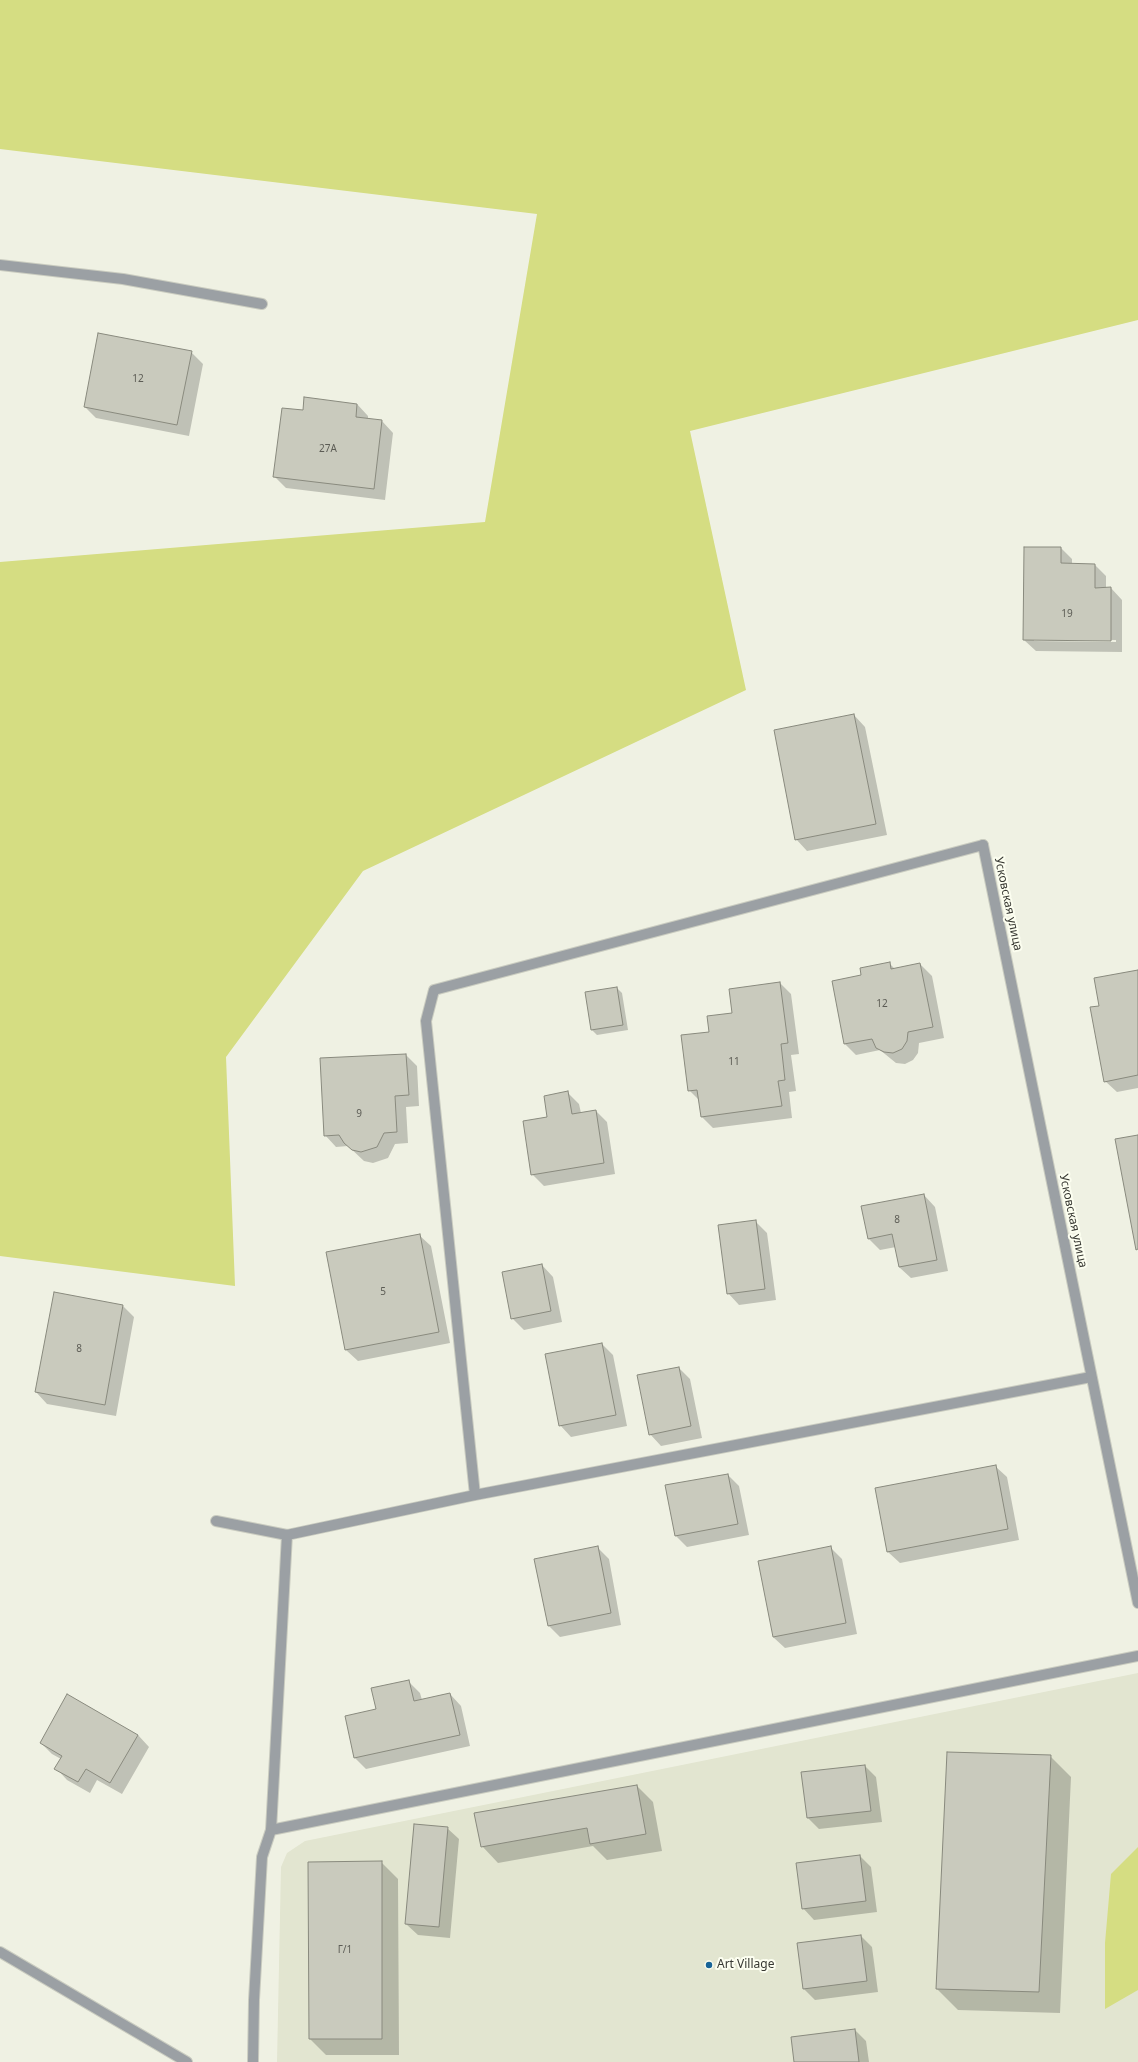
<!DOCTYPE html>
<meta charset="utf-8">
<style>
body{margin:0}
canvas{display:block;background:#eff1e3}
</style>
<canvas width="1138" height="2062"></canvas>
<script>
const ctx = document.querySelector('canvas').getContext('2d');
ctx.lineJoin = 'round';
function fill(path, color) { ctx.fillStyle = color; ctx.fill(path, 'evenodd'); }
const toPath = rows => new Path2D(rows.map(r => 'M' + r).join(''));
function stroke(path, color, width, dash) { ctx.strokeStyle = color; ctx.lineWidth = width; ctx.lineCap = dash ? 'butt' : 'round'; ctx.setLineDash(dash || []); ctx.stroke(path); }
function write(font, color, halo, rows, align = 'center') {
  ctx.font = font + ' "Noto Sans",sans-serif'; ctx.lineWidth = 4; ctx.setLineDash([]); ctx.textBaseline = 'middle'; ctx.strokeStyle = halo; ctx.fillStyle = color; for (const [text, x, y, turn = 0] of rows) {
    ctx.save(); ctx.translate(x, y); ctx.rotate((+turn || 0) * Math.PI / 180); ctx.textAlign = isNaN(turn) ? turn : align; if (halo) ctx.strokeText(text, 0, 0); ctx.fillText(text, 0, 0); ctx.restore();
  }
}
fill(toPath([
 [1138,1673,1138,2062,277,2062,281,1867,287,1853,305,1841]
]), '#e2e5d0');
fill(toPath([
 [0,0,1138,0,1138,320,690,431,746,690,363,871,226,1057,235,1286,0,1256,0,562,485,522,537,214,0,149],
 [1138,1847,1138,1990,1105,2009,1105,1943,1111,1874]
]), '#d5dd82');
fill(toPath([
 [191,352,203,364,189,436,96,418,85,407],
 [357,404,368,416,368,420,382,421,393,433,385,500,286,488,275,477],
 [1061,548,1072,559,1072,564,1095,565,1106,576,1106,588,1111,588,1122,600,1122,652,1036,651,1024,640],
 [1034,639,1116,640,1116,642,1034,641],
 [854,715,865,727,887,835,807,851,796,839],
 [889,963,895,969,920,964,932,976,944,1038,919,1043,918,1053,913,1060,905,1064,896,1063,880,1050,856,1055,845,1044,863,976],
 [1138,971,1138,1088,1117,1092,1105,1081,1101,1007],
 [780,983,791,994,799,1054,791,1055,796,1091,789,1092,792,1118,713,1128,702,1117,700,1101,689,1090,710,1033,733,1014],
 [617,988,622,993,628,1030,597,1035,592,1030],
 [406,1055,417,1066,419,1106,406,1107,408,1143,395,1144,388,1158,373,1163,364,1161,348,1146,336,1147,325,1135],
 [568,1093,579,1104,581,1113,596,1111,607,1122,615,1174,544,1186,532,1174,548,1118],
 [924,1195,935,1207,948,1271,911,1278,899,1267,896,1247,880,1250,869,1239],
 [755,1221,767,1233,776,1300,739,1305,728,1293],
 [419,1235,431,1246,450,1343,358,1361,346,1350],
 [542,1265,553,1277,562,1322,524,1330,512,1318],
 [123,1306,134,1317,116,1416,47,1404,36,1392],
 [602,1344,613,1355,627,1426,571,1437,560,1425],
 [679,1368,690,1379,702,1438,661,1446,650,1434],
 [995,1466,1007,1477,1019,1540,900,1563,888,1552,876,1489],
 [728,1475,739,1486,749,1535,687,1547,676,1536,666,1486],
 [597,1547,609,1559,621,1625,560,1637,548,1625],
 [831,1548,842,1559,857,1634,785,1648,773,1637],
 [409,1682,420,1693,422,1700,450,1694,461,1706,470,1746,366,1769,355,1758,377,1710],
 [138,1735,149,1747,122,1794,97,1780,90,1793,67,1780,56,1768,61,1759,52,1754,41,1743],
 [1050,1756,1071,1777,1060,2013,958,2010,937,1989],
 [865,1766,876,1777,882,1822,819,1829,808,1818,802,1773],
 [637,1786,653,1802,662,1851,607,1860,593,1846,498,1863,482,1846],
 [447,1828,459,1839,450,1938,418,1935,406,1924],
 [860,1856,871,1867,877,1912,814,1920,803,1908],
 [381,1862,398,1879,399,2055,326,2055,310,2039],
 [861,1936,872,1947,878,1992,815,2000,804,1989,798,1944],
 [855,2030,866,2041,869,2062,795,2062]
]), '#0003');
const building = toPath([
 [98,333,192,351,177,425,84,407,98,333],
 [304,397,357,404,356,417,382,420,374,489,273,477,282,408,303,410,304,397],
 [1024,547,1061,547,1061,563,1095,564,1095,588,1111,587,1111,641,1023,640,1024,547],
 [854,714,876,824,795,840,774,730,854,714],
 [890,962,891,969,920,963,933,1027,908,1032,907,1041,902,1049,893,1053,884,1052,876,1048,872,1039,844,1044,832,981,861,975,860,968,890,962],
 [1138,970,1138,1075,1104,1082,1090,1007,1099,1006,1094,978,1138,970],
 [780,982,788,1043,781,1044,785,1080,778,1081,782,1106,701,1117,697,1090,688,1091,681,1035,709,1032,707,1016,732,1013,729,989,780,982],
 [617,987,623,1025,591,1030,585,992,617,987],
 [406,1054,409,1095,395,1096,397,1132,384,1133,377,1147,361,1152,352,1150,344,1143,339,1135,324,1136,320,1058,406,1054],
 [568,1091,572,1114,596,1110,604,1163,531,1175,523,1121,547,1117,544,1096,568,1091],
 [1138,1135,1138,1249,1136,1250,1115,1139,1138,1135],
 [924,1194,937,1260,899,1267,892,1234,868,1239,861,1206,924,1194],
 [756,1220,765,1289,727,1294,718,1225,756,1220],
 [420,1234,439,1332,345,1350,326,1252,420,1234],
 [542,1264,551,1311,511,1319,502,1272,542,1264],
 [54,1292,123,1305,105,1405,35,1392,54,1292],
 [602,1343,616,1415,559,1426,545,1354,602,1343],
 [679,1367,691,1426,649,1435,637,1375,679,1367],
 [996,1465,1008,1529,887,1552,875,1488,996,1465],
 [728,1474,738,1524,675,1536,665,1485,728,1474],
 [598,1546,611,1613,548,1626,534,1559,598,1546],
 [831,1546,846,1623,773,1637,758,1561,831,1546],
 [409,1680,414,1701,450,1693,460,1735,354,1758,345,1716,376,1709,371,1688,409,1680],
 [67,1694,138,1735,110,1783,86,1769,78,1782,54,1769,62,1756,40,1743,67,1694],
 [947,1752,1051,1755,1039,1992,936,1989,947,1752],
 [865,1765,871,1811,807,1818,801,1772,865,1765],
 [637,1785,646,1834,590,1844,587,1828,481,1847,474,1813,637,1785],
 [414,1824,448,1827,439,1927,405,1924,414,1824],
 [860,1855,866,1901,802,1909,796,1863,860,1855],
 [382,1861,382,2039,309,2039,308,1862,382,1861],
 [861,1935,867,1981,803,1989,797,1943,861,1935],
 [855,2029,859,2062,794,2062,791,2037,855,2029]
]);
fill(building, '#c9cabd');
stroke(building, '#898a7e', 1);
const service = toPath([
 [0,265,123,279,262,304],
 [475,1495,426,1021,434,990,983,845],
 [216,1521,287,1535,475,1495,1091,1377],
 [271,1830,287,1535]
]);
const minor = toPath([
 [983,845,1138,1603],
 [0,1952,187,2062],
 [253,2062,254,2000,262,1857,271,1830,1138,1656]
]);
stroke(service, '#caccc0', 12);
stroke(minor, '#caccc0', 12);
stroke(service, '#9ba0a4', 10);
stroke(minor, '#9ba0a4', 10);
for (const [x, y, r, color] of [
 [709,1965,4,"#186497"]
]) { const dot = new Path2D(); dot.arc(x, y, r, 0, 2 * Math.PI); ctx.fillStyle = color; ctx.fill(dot); stroke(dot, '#fcfef0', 1.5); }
write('10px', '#5c5c55', null, [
 ["12",138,379],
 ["27А",328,449],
 ["19",1067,614],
 ["12",882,1004],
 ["11",734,1062],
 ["9",359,1114],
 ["8",897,1220],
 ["5",383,1292],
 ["8",79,1349],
 ["Г/1",345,1950]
]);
write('12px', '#373832', '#fcfef0', [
 ["Усковская улица",1008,904,78],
 ["Усковская улица",1073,1221,78]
]);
write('12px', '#373832', '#fcfef0', [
 ["Art Village",717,1965]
], 'left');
</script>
